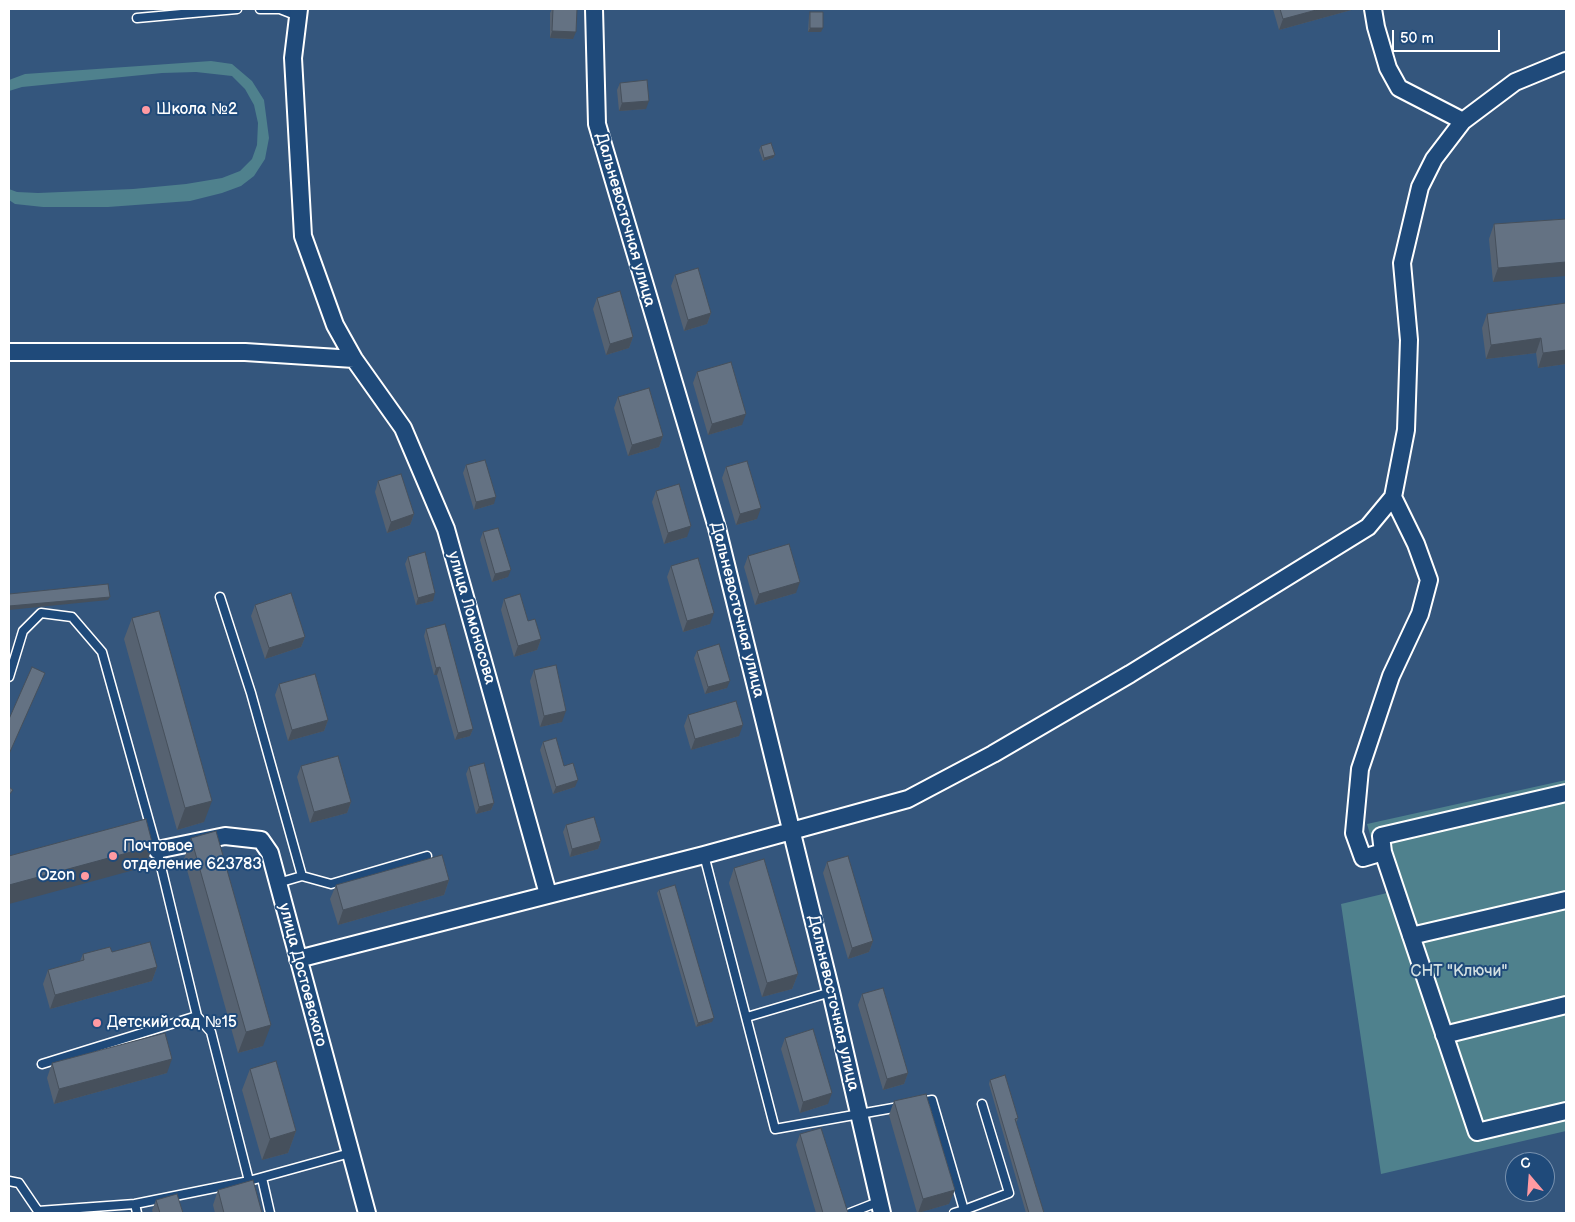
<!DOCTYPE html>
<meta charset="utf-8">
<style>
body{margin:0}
#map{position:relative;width:1575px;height:1222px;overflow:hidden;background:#34567d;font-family:"Balsamiq Sans",sans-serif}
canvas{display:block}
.frame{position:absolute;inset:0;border:10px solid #fff;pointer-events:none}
.north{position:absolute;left:1505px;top:1152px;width:50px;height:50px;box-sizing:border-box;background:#1f4a7a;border:1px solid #7992af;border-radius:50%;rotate:342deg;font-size:14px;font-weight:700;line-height:20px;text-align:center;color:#fff}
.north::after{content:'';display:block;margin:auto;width:18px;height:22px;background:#ff9aa2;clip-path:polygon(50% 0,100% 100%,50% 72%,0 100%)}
.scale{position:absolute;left:1392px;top:30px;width:108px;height:22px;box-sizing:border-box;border:2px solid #fff;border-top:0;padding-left:6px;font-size:15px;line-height:18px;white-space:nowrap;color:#fff;-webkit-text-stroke:4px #1f4a7a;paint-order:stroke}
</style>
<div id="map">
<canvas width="1575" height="1222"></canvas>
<div class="frame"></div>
<div class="north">С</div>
<div class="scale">50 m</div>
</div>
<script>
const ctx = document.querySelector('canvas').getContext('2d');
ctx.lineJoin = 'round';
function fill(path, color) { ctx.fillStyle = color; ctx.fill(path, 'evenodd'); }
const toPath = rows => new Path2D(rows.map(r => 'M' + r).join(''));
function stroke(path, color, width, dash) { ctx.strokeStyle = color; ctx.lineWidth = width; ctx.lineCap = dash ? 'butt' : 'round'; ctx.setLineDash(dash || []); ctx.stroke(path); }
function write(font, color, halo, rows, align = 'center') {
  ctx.font = font + ' "Balsamiq Sans",sans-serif'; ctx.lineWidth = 4; ctx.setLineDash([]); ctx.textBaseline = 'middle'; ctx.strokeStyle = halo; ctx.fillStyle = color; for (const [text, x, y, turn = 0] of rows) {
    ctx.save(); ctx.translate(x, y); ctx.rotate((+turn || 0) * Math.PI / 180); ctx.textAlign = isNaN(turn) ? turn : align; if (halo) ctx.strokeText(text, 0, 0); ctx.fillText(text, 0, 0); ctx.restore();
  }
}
fill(toPath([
 [211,61,232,64,252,81,264,100,269,138,265,159,254,176,241,186,222,193,190,201,108,207,43,207,15,204,9,200,9,189,17,192,38,193,133,189,186,184,222,178,240,171,252,159,257,145,258,123,254,105,245,89,232,76,196,72,162,73,22,87,9,91,9,80,25,74],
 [1566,780,1566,1131,1381,1174,1341,904,1387,893,1367,824]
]), '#4f818d');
const lane = toPath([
 [260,9,280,9,298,16],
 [137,18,237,9],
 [220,597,251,693,302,876,278,883],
 [9,677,23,631,41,613,72,617,102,652,157,850,197,1016,211,1032,249,1181],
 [704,855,775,1129,899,1107],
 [302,876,331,884,427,856],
 [747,1017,831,992],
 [42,1064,197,1016],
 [920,1102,932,1100,964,1210,954,1213],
 [262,1178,270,1213],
 [9,1181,19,1183,38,1211,135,1204],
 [964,1210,1009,1193,982,1104],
 [137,1213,135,1204,249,1181,350,1153],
 [850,1213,878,1202]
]);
const street = toPath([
 [299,9,293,58,303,236,335,325,354,359,403,428,446,529,548,894],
 [594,9,597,124,717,528,831,992,882,1213],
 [1373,9,1376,27,1388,68,1399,88,1463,121],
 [9,352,245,352,354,359],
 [1566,793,1381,836,1383,852,1477,1132,1566,1111],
 [157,850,225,836,261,840,270,853,367,1213],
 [1383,852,1363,858,1354,833,1360,769,1391,676,1420,614,1429,580,1416,544,1393,497],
 [1411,936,1566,900],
 [298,959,704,855,908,799,993,754,1130,674,1368,527,1393,497,1406,430,1409,340,1402,263,1420,187,1434,159,1463,121,1515,82,1566,61],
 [1444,1035,1566,1005]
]);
stroke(lane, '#fff', 11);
stroke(street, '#fff', 20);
stroke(lane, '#1f4a7a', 8);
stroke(street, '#1f4a7a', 16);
fill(toPath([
 [552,9,577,9,573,39,550,38,550,13],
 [1273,9,1355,9,1279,30],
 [810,12,821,32,808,32,809,16],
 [620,83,646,109,619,111,617,90],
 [761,146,775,155,773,158,763,161,759,150],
 [1566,219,1493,282,1489,239,1494,224],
 [675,275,711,313,707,324,684,331,671,286],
 [597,298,633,337,629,348,606,355,593,309],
 [1566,303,1566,364,1538,368,1536,353,1486,359,1482,328,1487,314],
 [697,372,742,425,708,435,693,383],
 [618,397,663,436,659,447,628,456,614,408],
 [466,465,494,504,474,510,463,473],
 [726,467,757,519,736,525,722,478],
 [378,481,414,514,410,525,387,533,375,492],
 [656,491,687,537,664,544,652,502],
 [483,532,508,577,492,582,480,540],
 [748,556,796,593,755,605,744,567],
 [408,557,433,601,416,605,405,564],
 [671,566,710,624,683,632,667,577],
 [504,599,528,621,541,639,537,650,514,657,501,610],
 [255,605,305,637,301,647,265,659,251,616],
 [132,618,204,822,177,830,124,639],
 [426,629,473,729,470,736,455,740,437,675,434,675,424,636],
 [697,651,727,688,705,694,694,658],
 [534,670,562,722,540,727,530,681],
 [279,684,328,720,324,731,288,741,275,695],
 [688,715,739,736,691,750,684,726],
 [543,742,564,766,575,787,553,794,540,750],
 [301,766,351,802,347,813,310,823,297,777],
 [469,767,494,803,491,810,476,814,466,774],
 [566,825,601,841,598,849,570,857,563,832],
 [191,838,263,1046,238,1053,184,859],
 [827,862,873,941,869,952,848,959,823,873],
 [734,868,798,974,792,989,762,997,729,883],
 [449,880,444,895,338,925,330,899,336,885],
 [659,890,712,1022,696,1027,657,893],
 [112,952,157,967,152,981,50,1009,43,984,48,970,80,961,83,954],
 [862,994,908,1073,904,1084,883,1090,858,1005],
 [785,1038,828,1104,800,1113,781,1049],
 [52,1063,167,1073,54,1104,47,1078],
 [250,1069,296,1131,288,1153,262,1160,242,1090],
 [990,1080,1018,1118,1017,1121,1016,1122,1044,1213,1026,1213,989,1084],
 [894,1101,949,1204,917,1213,889,1115],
 [800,1134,848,1213,816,1213,796,1145],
 [218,1190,262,1213,215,1213,213,1205],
 [156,1200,183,1213,153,1213,152,1210]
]), '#566271');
fill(toPath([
 [1320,9,1355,9,1279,30,1283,19],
 [810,28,823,28,821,32,808,32],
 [552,31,576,32,573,39,550,38],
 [649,101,646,109,619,111,622,103],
 [775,155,773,158,763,161,764,158],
 [1566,262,1566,276,1493,282,1498,268],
 [711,313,707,324,684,331,688,320],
 [633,337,629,348,606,355,610,344],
 [1541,338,1536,353,1486,359,1491,345],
 [1566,350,1566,364,1538,368,1543,353],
 [746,414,742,425,708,435,712,424],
 [663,436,659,447,628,456,632,445],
 [496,497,494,504,474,510,476,502],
 [761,508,757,519,736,525,740,514],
 [414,514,410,525,387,533,391,522],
 [691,526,687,537,664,544,668,533],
 [511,570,508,577,492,582,495,574],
 [800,582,796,593,755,605,759,594],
 [435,593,433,601,416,605,418,598],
 [110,597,108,600,9,610,9,606],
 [714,613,710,624,683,632,687,621],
 [305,637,301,647,265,659,269,648],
 [541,639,537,650,514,657,518,646],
 [440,667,437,675,434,675,436,668],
 [730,681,727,688,705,694,708,687],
 [566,711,562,722,540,727,544,716],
 [328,720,324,731,288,741,292,730],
 [743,725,739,736,691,750,695,739],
 [473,729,470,736,455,740,458,733],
 [578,780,575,787,553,794,556,787],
 [212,801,204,822,177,830,185,808],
 [351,802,347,813,310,823,314,812],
 [494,803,491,810,476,814,479,807],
 [601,841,598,849,570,857,572,849],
 [153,846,145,867,9,904,9,885],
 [449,880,444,895,338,925,343,910],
 [873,941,869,952,848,959,852,948],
 [157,967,152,981,50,1009,55,995],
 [798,974,792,989,762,997,767,983],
 [714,1018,712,1022,696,1027,698,1023],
 [271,1025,263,1046,238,1053,246,1032],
 [172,1059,167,1073,54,1104,59,1089],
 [908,1073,904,1084,883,1090,887,1079],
 [832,1093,828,1104,800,1113,803,1102],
 [296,1131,288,1153,262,1160,270,1139],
 [955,1190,949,1204,918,1213,923,1199]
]), '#46505c');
const building = toPath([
 [553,9,577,9,576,32,552,31,553,9],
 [1280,9,1320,9,1283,19,1280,9],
 [810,12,823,12,823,28,810,28,810,12],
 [647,80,649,101,622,103,620,83,647,80],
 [771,143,775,155,764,158,761,146,771,143],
 [1566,219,1566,262,1498,268,1494,224,1566,219],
 [698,268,711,313,688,320,675,275,698,268],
 [620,291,633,337,610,344,597,298,620,291],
 [1566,303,1566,350,1543,353,1541,338,1491,345,1487,314,1566,303],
 [731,362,746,414,712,424,697,372,731,362],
 [649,388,663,436,632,445,618,397,649,388],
 [485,460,496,497,476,502,466,465,485,460],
 [747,461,761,508,740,514,726,467,747,461],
 [401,474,414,514,391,522,378,481,401,474],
 [679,484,691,526,668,533,656,491,679,484],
 [498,528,511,570,495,574,483,532,498,528],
 [789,544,800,582,759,594,748,556,789,544],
 [425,552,435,593,418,598,408,557,425,552],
 [698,558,714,613,687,621,671,566,698,558],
 [108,584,110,597,9,606,9,594,108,584],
 [291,593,305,637,269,648,255,605,291,593],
 [520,594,528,621,535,619,541,639,518,646,504,599,520,594],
 [159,611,212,801,185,808,132,618,159,611],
 [445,624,473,729,458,733,440,667,436,668,426,629,445,624],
 [719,644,730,681,708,687,697,651,719,644],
 [556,665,566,711,544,716,534,670,556,665],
 [32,667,45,673,9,754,9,719,32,667],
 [315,674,328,720,292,730,279,684,315,674],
 [736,701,743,725,695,739,688,715,736,701],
 [556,738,564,766,573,763,578,780,556,787,543,742,556,738],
 [338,756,351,802,314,812,301,766,338,756],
 [484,763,494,803,479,807,469,767,484,763],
 [9,787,13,790,9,795,9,787],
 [594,817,601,841,572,849,566,825,594,817],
 [146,819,153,846,9,885,9,856,146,819],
 [216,831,271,1025,246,1032,191,838,216,831],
 [442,855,449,880,343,910,336,885,442,855],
 [848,856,873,941,852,948,827,862,848,856],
 [764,859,798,974,767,983,734,868,764,859],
 [675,885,714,1018,698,1023,659,890,675,885],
 [150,942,157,967,55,995,48,970,84,960,83,954,110,947,112,952,150,942],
 [883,988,908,1073,887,1079,862,994,883,988],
 [813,1029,832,1093,803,1102,785,1038,813,1029],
 [165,1033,172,1059,59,1089,52,1063,165,1033],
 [276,1061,296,1131,270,1139,250,1069,276,1061],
 [1005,1075,1018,1118,1015,1119,1044,1213,1029,1213,990,1080,1005,1075],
 [926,1094,955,1190,923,1199,894,1101,926,1094],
 [821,1128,848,1213,823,1213,800,1134,821,1128],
 [253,1180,262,1213,224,1213,218,1190,253,1180],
 [177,1194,183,1213,160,1213,156,1200,177,1194]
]);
fill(building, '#647283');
stroke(building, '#46505c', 1);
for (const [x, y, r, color] of [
 [146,110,5,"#ff9aa2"],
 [113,856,5,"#ff9aa2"],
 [85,876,5,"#ff9aa2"],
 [97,1023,5,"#ff9aa2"]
]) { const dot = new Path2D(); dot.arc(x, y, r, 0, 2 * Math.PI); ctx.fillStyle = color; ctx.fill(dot); stroke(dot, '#1f4a7a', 2); }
write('16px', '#fff', '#1f4a7a', [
 ["Школа №2",156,110],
 ["Почтовое",123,847],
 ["отделение 623783",123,865],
 ["Ozon",75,876,"right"],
 ["Детский сад №15",107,1023]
], 'left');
write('16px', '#fff', '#1f4a7a', [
 ["Дальневосточная улица",625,220,74],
 ["Дальневосточная улица",737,610,76],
 ["улица Ломоносова",471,618,74],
 ["улица Достоевского",302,975,75],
 ["Дальневосточная улица",833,1003,77]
]);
write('16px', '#d3e0e2', '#1f4a7a', [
 ["СНТ \"Ключи\"",1459,972]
]);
</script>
